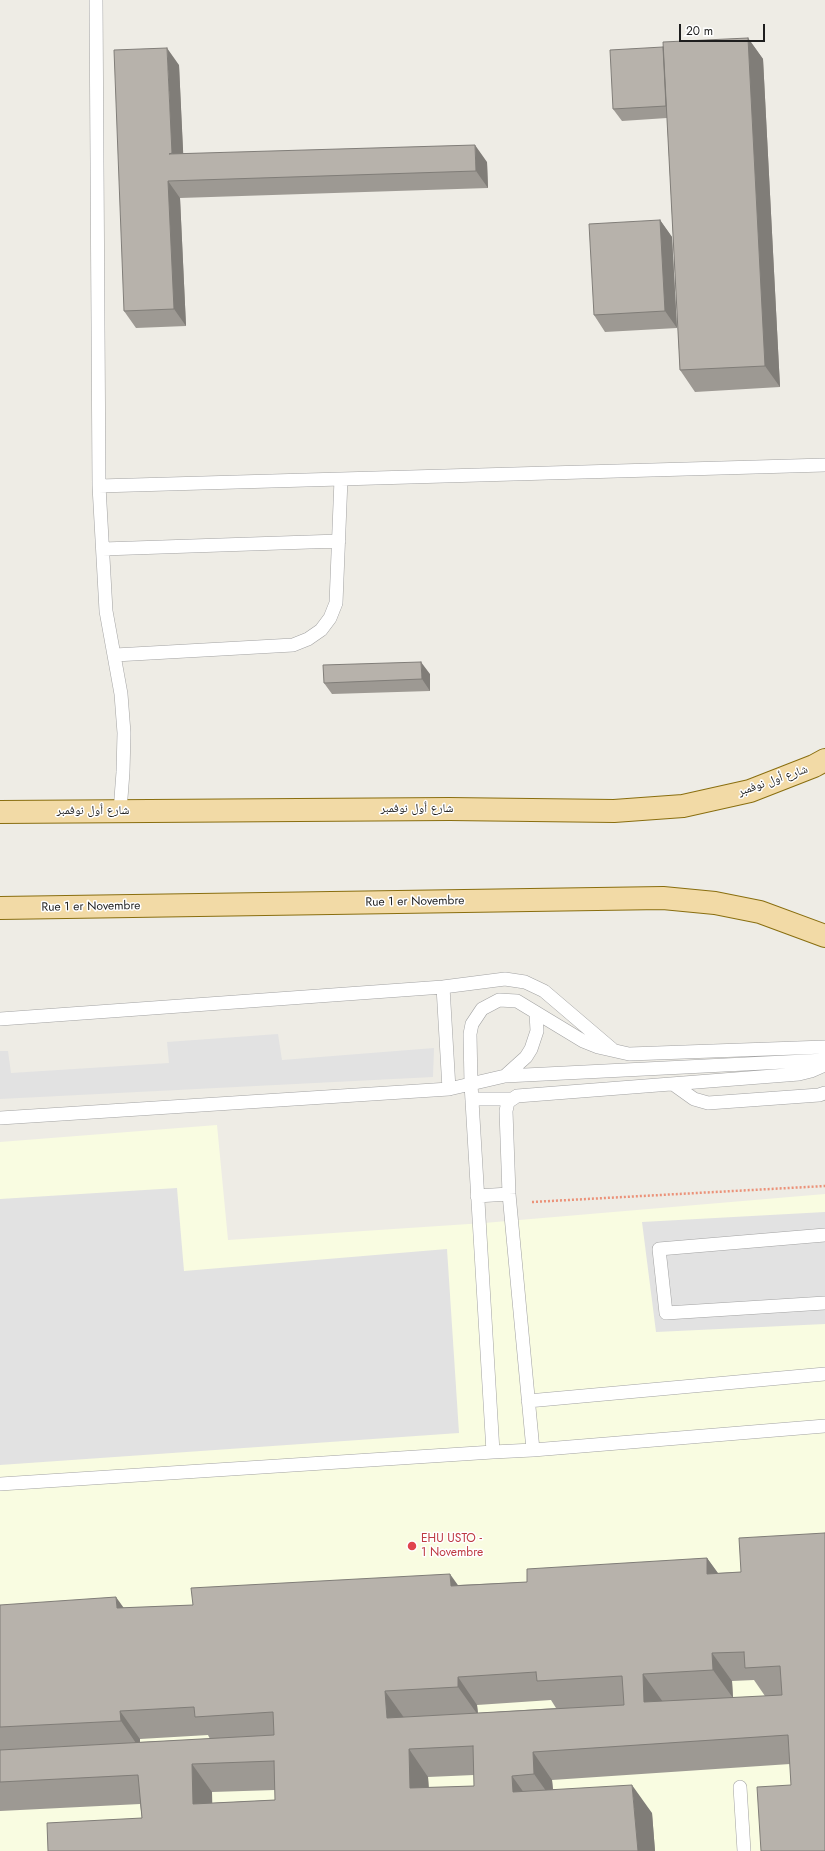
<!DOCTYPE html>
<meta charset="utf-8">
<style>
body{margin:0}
#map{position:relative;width:825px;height:1851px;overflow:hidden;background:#eeece5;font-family:Jost,sans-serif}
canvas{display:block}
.scale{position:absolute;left:679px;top:24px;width:86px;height:18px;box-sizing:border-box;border:2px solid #1e1e1e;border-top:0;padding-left:5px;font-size:12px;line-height:14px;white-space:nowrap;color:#1e1e1e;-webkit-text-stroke:3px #fff;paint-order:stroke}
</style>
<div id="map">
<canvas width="825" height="1851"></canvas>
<div class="scale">20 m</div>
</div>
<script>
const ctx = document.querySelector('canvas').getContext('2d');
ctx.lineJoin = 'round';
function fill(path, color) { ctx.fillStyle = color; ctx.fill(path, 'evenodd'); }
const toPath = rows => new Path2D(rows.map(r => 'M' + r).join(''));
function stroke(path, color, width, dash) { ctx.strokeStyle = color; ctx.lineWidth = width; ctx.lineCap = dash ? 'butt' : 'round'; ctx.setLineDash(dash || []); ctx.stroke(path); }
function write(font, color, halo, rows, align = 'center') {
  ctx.font = font + ' Jost,"Noto Naskh Arabic",sans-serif'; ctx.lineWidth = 3; ctx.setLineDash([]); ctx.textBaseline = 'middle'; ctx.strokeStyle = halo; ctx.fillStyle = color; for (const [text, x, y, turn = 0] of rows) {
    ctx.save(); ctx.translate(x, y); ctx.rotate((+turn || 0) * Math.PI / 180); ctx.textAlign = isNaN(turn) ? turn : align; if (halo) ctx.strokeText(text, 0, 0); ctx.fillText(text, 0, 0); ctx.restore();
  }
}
fill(toPath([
 [217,1125,228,1240,484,1223,825,1194,825,1851,0,1851,0,1142]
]), '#f9fce1');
fill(toPath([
 [278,1034,282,1060,434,1048,433,1077,0,1099,0,1051,8,1051,11,1073,169,1063,167,1042],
 [177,1188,184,1271,447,1249,459,1433,0,1465,0,1199],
 [825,1212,825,1324,656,1332,642,1222]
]), '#e2e2e2');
const lane = toPath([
 [96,0,99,486,825,465],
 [99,486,106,611,121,694,124,733,123,772,120,811],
 [103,549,339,541],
 [115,655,293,645,308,639,321,630,330,618,336,603,341,479],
 [443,987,449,1089],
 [0,1019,443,987,505,979,525,982,544,991,612,1049],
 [505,1076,526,1057,531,1049,537,1031,536,1013],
 [673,1084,694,1099,708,1103,819,1095,825,1093],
 [473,1099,511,1099],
 [0,1118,449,1089,505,1076,825,1060],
 [477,1196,509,1194],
 [825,1235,659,1249,666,1313,825,1303],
 [528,1401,825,1374],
 [533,1450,509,1194,506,1111,508,1102,517,1096,799,1074,811,1071,825,1065],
 [493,1452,471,1084,470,1034,472,1024,482,1009,499,1000,517,1001,583,1041,598,1047,629,1054,825,1047],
 [0,1484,493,1452,533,1450,825,1426],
 [740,1787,744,1851]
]);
const primary = toPath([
 [0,812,449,809,614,811,683,806,750,791,814,766,825,760],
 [0,908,663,898,715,903,760,912,825,936]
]);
stroke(lane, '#a2a2a2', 14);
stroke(primary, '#896e0f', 24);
stroke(toPath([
 [532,1202,825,1186]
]), '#eb9279', 2.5, [2, 2]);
stroke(lane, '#fff', 13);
stroke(primary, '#f2daa6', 22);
fill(toPath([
 [748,38,763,59,780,387,695,392,680,370,667,118,622,121,613,109,663,47],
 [179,65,183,153,487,162,488,188,180,198,186,326,136,328,124,311],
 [660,220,672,237,677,328,605,332,594,315],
 [430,674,430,691,332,694,324,683],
 [825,1533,791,1785,790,1764,552,1780,553,1789,652,1813,655,1851,48,1851,142,1818,140,1804,0,1811,0,1605,124,1608,193,1605,458,1585,527,1582,707,1558,718,1573,741,1572],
 [754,1680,765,1696,782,1695,733,1698,732,1681],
 [551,1700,556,1708,478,1713,477,1705],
 [208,1735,210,1739,140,1742,140,1739],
 [474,1775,474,1786,429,1788,428,1777],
 [275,1790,275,1800,212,1803,212,1792]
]), '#9d9993');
fill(toPath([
 [748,38,763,59,780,387,765,366],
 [167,48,179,65,184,170,172,153],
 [475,145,487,162,488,188,476,171],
 [168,181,180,198,186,326,174,309],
 [660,220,672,237,677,328,665,311],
 [421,662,430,674,430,691,422,679],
 [707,1558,727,1586,707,1574],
 [450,1574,470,1602,451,1586],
 [116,1597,136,1625,117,1608],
 [712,1653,732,1681,733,1698,713,1670],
 [643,1674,663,1702,644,1702],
 [458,1677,477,1705,478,1715,458,1687],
 [385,1691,405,1719,387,1718],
 [120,1711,140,1739,140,1749,121,1721],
 [409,1749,428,1777,430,1816,410,1788],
 [533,1752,552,1780,554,1802,534,1774],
 [192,1764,212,1792,213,1832,193,1804],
 [512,1776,532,1804,513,1792],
 [632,1785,652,1813,655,1851,638,1851]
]), '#807d78');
const building = toPath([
 [748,38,765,366,680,370,663,42,748,38],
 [663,47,666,106,613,109,610,50,663,47],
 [167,48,172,153,169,154,475,145,476,171,168,181,174,309,124,311,114,50,167,48],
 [660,220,665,311,594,315,589,224,660,220],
 [421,662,422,679,324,683,323,665,421,662],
 [825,1533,825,1851,761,1851,757,1787,791,1785,788,1735,533,1752,534,1774,512,1776,513,1792,632,1785,638,1851,48,1851,47,1823,142,1818,138,1775,0,1782,0,1750,274,1735,273,1712,195,1717,194,1707,120,1711,121,1721,0,1727,0,1605,116,1597,117,1608,193,1605,191,1588,450,1574,451,1586,527,1582,527,1569,707,1558,707,1574,741,1572,739,1538,825,1533],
 [744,1652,745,1668,780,1666,782,1695,644,1702,643,1674,713,1670,712,1653,744,1652],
 [536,1672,537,1681,622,1676,624,1705,387,1718,385,1691,458,1687,458,1677,536,1672],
 [473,1746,474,1786,410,1788,409,1749,473,1746],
 [274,1761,275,1800,193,1804,192,1764,274,1761]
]);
fill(building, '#b7b2ab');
stroke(building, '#807d78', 1);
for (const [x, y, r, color] of [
 [412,1546,5,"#e0444e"]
]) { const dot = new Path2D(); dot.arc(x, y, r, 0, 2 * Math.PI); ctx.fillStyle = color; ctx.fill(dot); stroke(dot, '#fff', 1.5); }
write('12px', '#1e1e1e', '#fff', [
 ["شارع أول نوفمبر",773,781,-19],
 ["شارع أول نوفمبر",417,809],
 ["شارع أول نوفمبر",93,811],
 ["Rue 1 er Novembre",415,902,-1],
 ["Rue 1 er Novembre",91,907,-1]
]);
write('12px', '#be3a42', '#fff', [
 ["EHU USTO -",421,1539],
 ["1 Novembre",421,1553]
], 'left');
</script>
